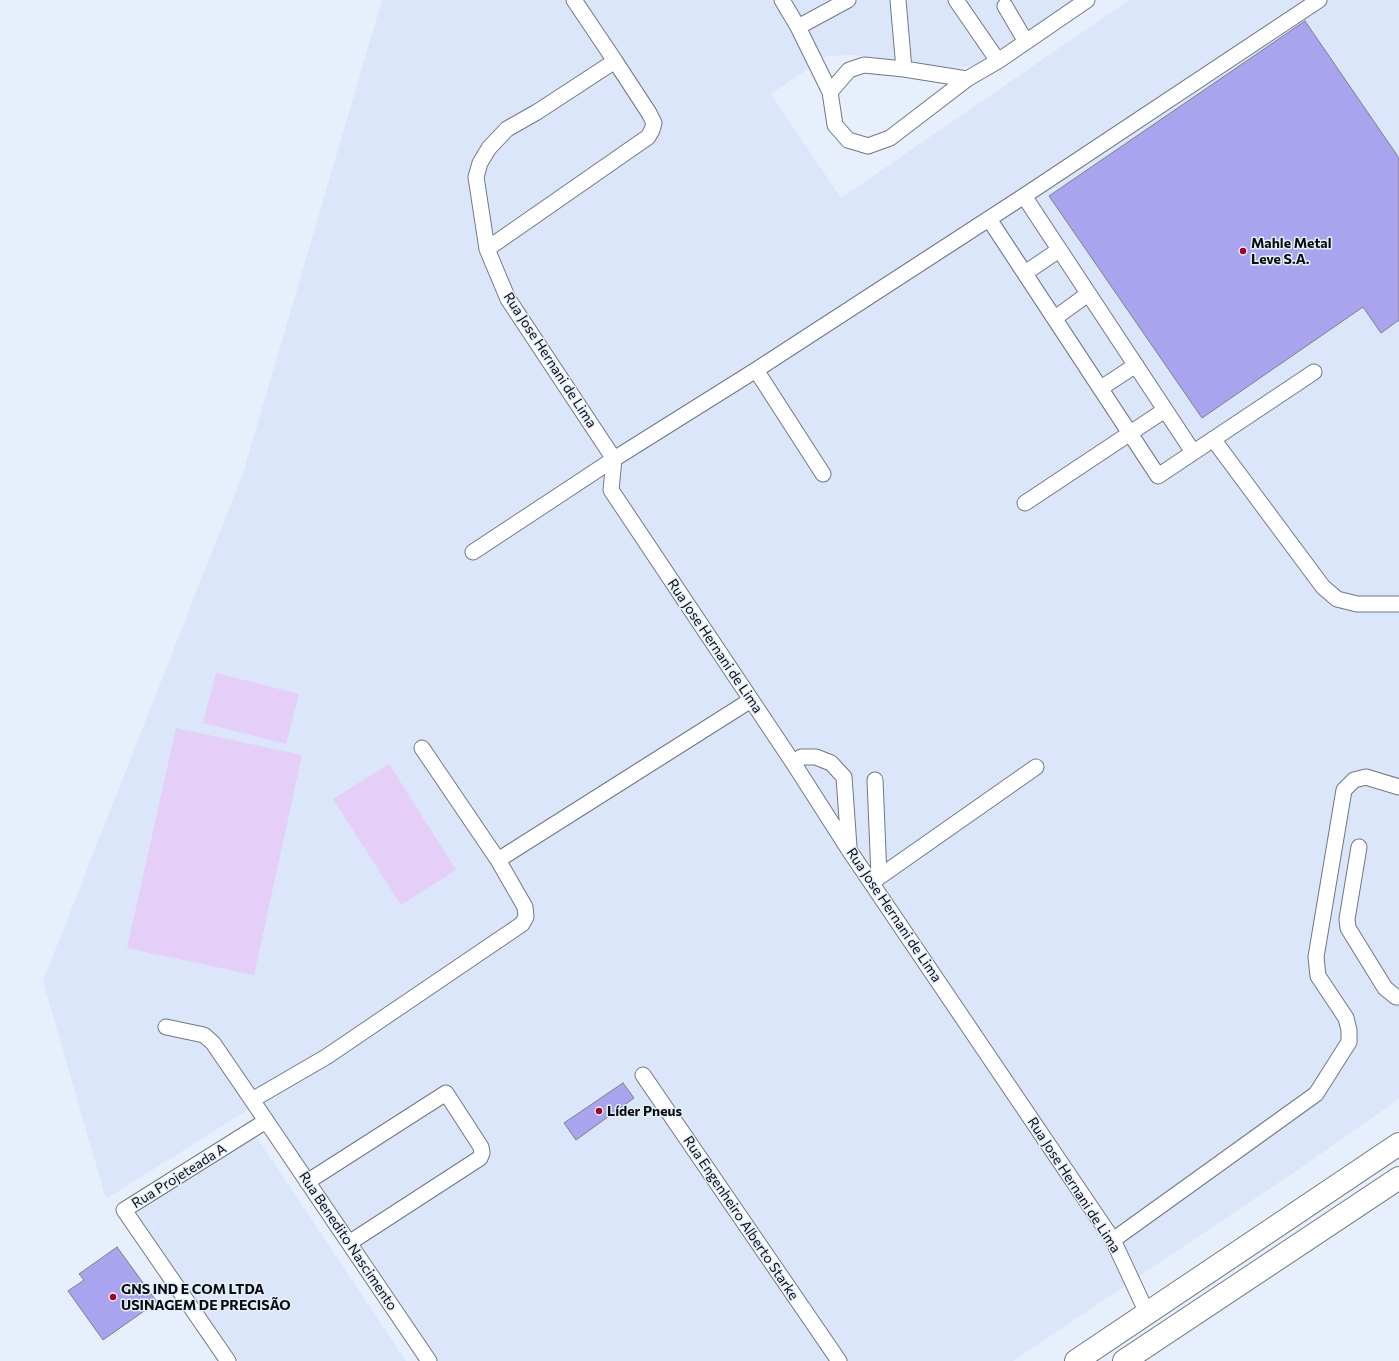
<!DOCTYPE html>
<meta charset="utf-8">
<style>
body{margin:0}
canvas{display:block;background:#e8effc}
</style>
<canvas width="1399" height="1361"></canvas>
<script>
const ctx = document.querySelector('canvas').getContext('2d');
ctx.lineJoin = 'round';
function fill(path, color) { ctx.fillStyle = color; ctx.fill(path, 'evenodd'); }
const toPath = rows => new Path2D(rows.map(r => 'M' + r).join(''));
function stroke(path, color, width, dash) { ctx.strokeStyle = color; ctx.lineWidth = width; ctx.lineCap = dash ? 'butt' : 'round'; ctx.setLineDash(dash || []); ctx.stroke(path); }
function write(font, color, halo, rows, align = 'center') {
  ctx.font = font + ' Commissioner,sans-serif'; ctx.lineWidth = 3; ctx.setLineDash([]); ctx.textBaseline = 'middle'; ctx.strokeStyle = halo; ctx.fillStyle = color; for (const [text, x, y, turn = 0] of rows) {
    ctx.save(); ctx.translate(x, y); ctx.rotate((+turn || 0) * Math.PI / 180); ctx.textAlign = isNaN(turn) ? turn : align; if (halo) ctx.strokeText(text, 0, 0); ctx.fillText(text, 0, 0); ctx.restore();
  }
}
fill(toPath([
 [382,0,1079,0,998,61,950,69,855,55,827,56,771,94,841,198,1129,0,1399,0,1399,1099,1302,1167,1013,1361,436,1361,262,1101,106,1199,43,981,243,473],
 [256,1136,406,1361,239,1361,134,1213]
]), '#dbe6fa');
fill(toPath([
 [216,673,299,694,286,744,203,723],
 [176,728,302,755,254,975,127,948],
 [389,764,456,870,401,905,333,799]
]), '#e5cef8');
const building = toPath([
 [1305,21,1399,158,1399,320,1381,333,1363,307,1202,418,1049,196,1305,21],
 [623,1083,634,1098,576,1140,564,1123,623,1083],
 [117,1247,157,1302,103,1340,68,1291,84,1280,79,1274,117,1247]
]);
fill(building, '#a9a4ed');
stroke(building, '#7f7f8c', 1);
const minor = toPath([
 [574,0,615,61,537,112,507,129,489,148,480,163,476,177,487,249,508,299,614,459,611,490,794,764,849,850,1113,1240,1147,1313],
 [782,0,798,27,830,92],
 [898,0,904,69],
 [956,0,998,61],
 [1005,6,1026,42],
 [798,27,848,0],
 [967,79,904,69,864,65,849,70,830,92,835,125,848,140,868,146,890,138,967,79,998,61,1087,0],
 [1024,196,1193,452],
 [989,219,1158,476,1314,372],
 [487,249,648,137,652,130,654,123,649,113,615,61],
 [1025,273,1059,250],
 [1055,318,1088,294],
 [756,370,823,474],
 [1101,388,1136,365],
 [1213,439,1323,587,1337,599,1357,604,1399,604],
 [1025,503,1165,410],
 [473,552,614,459,756,370,1024,196,1319,0],
 [422,748,498,860,751,700],
 [794,764,801,757,816,757,831,763,844,777,849,847],
 [875,780,879,877],
 [1359,847,1347,919,1348,928,1385,988,1396,997,1399,997],
 [872,882,1036,767],
 [166,1027,204,1035,213,1043,252,1100,326,1057,522,924,526,917,525,907,498,860],
 [643,1075,839,1361],
 [252,1100,429,1361],
 [307,1182,446,1093,481,1147,482,1153,480,1158,349,1243],
 [1113,1240,1316,1094,1349,1042,1349,1030,1346,1018,1318,976,1316,957,1344,790,1354,780,1366,777,1399,787],
 [228,1361,124,1210,266,1121]
]);
const highway = toPath([
 [1076,1361,1399,1144],
 [1124,1361,1399,1178]
]);
stroke(minor, '#717883', 17);
stroke(highway, '#717883', 24);
stroke(minor, '#fff', 15);
stroke(highway, '#fff', 22);
for (const [x, y, r, color] of [
 [1243,251,4,"#a20228"],
 [599,1111,4,"#a20228"],
 [113,1297,4,"#a20228"]
]) { const dot = new Path2D(); dot.arc(x, y, r, 0, 2 * Math.PI); ctx.fillStyle = color; ctx.fill(dot); stroke(dot, '#e8effc', 1.5); }
write('bold 14px', '#090c10', '#e8effc', [
 ["Mahle Metal",1251,243],
 ["Leve S.A.",1251,259],
 ["Líder Pneus",607,1111],
 ["GNS IND E COM LTDA",121,1289],
 ["USINAGEM DE PRECISÃO",121,1305]
], 'left');
write('14px', '#090c10', '#e8effc', [
 ["Rua Jose Hernani de Lima",550,360,57],
 ["Rua Jose Hernani de Lima",715,646,56],
 ["Rua Jose Hernani de Lima",894,915,56],
 ["Rua Projeteada A",179,1176,-32],
 ["Rua Jose Hernani de Lima",1074,1185,57],
 ["Rua Engenheiro Alberto Starke",741,1218,56],
 ["Rua Benedito Nascimento",348,1241,56]
]);
</script>
